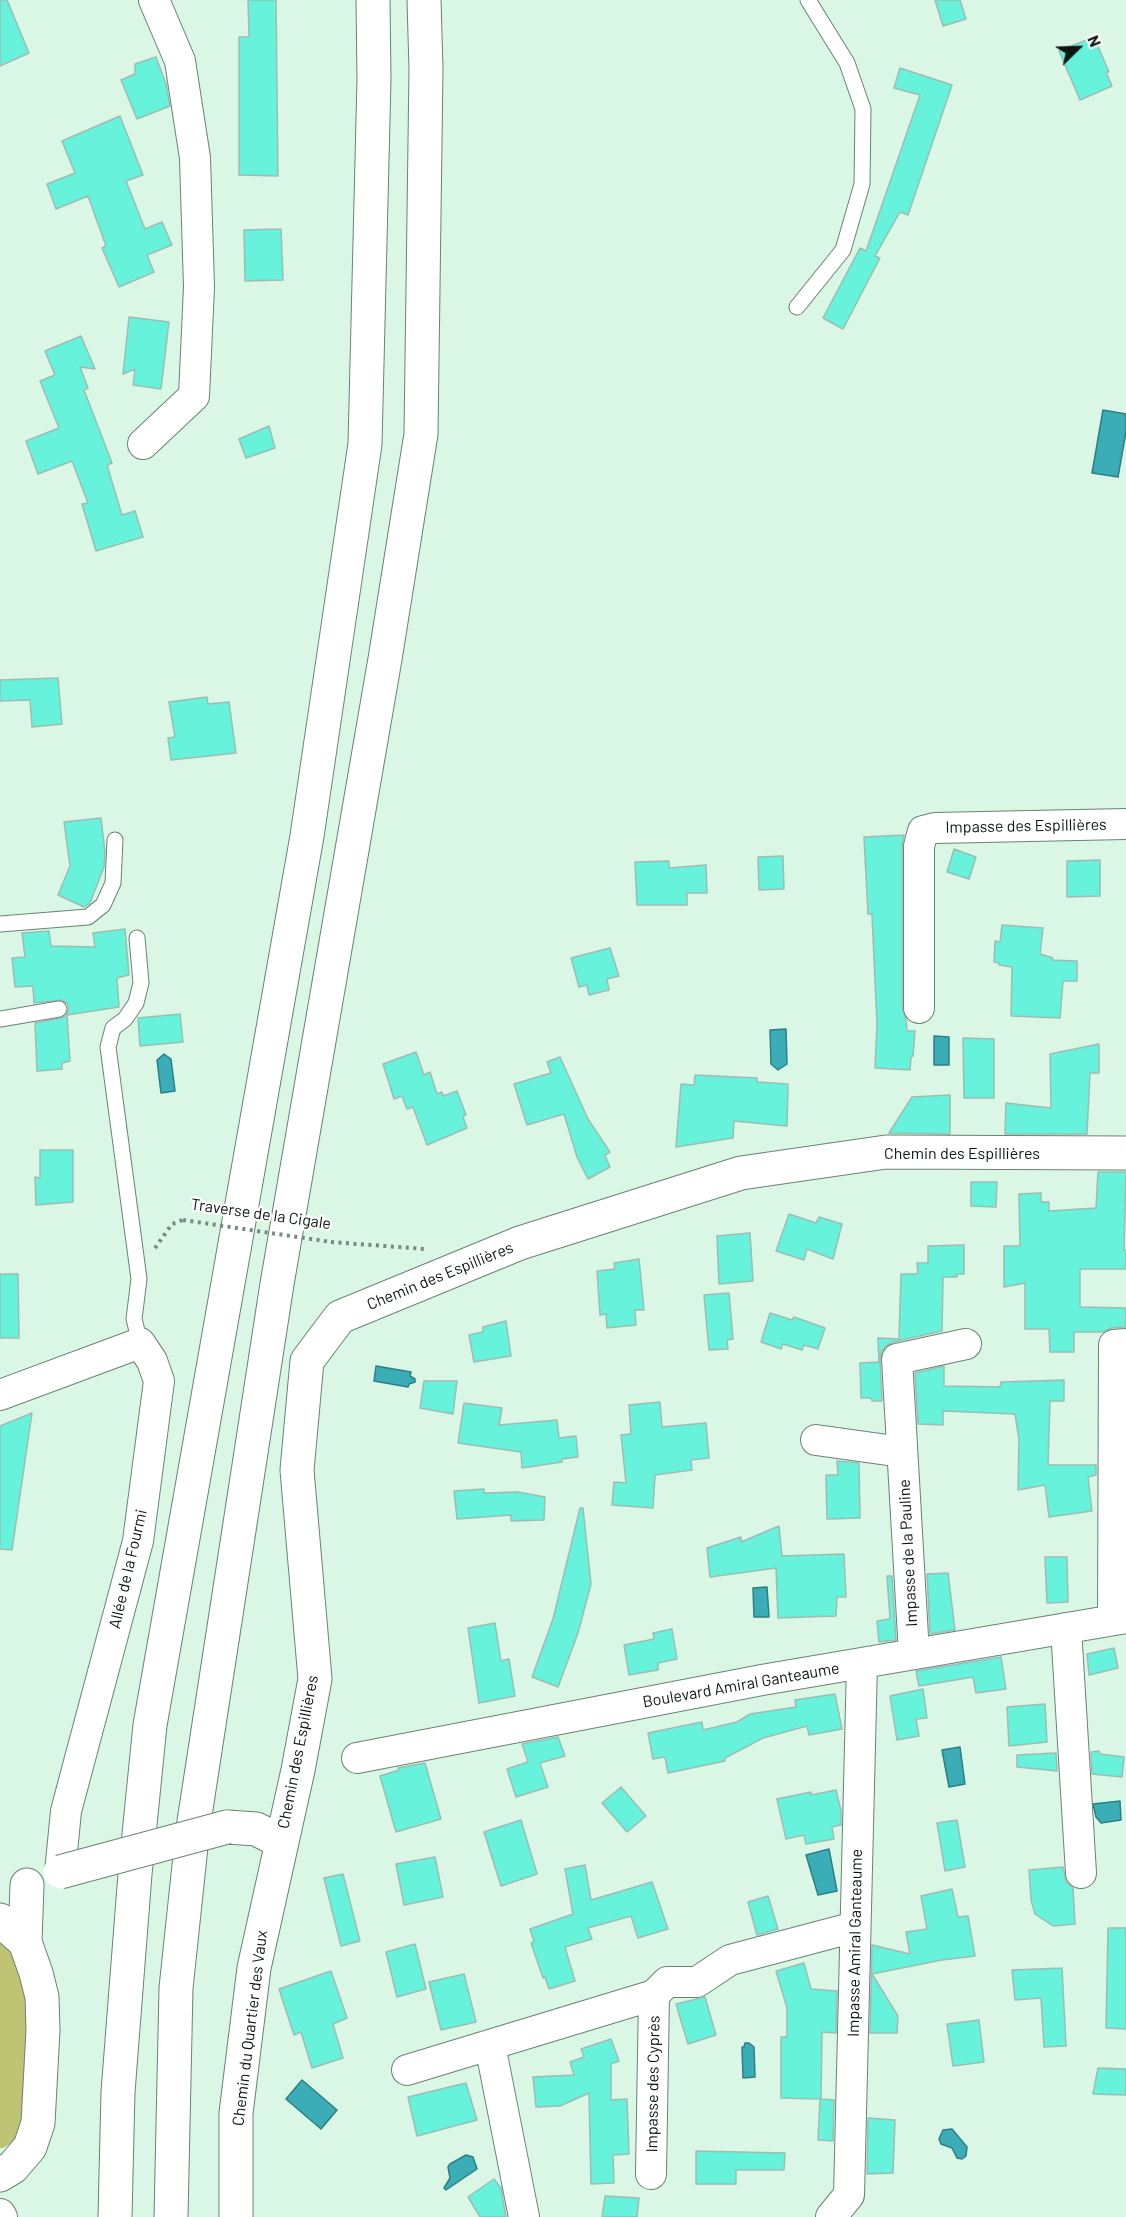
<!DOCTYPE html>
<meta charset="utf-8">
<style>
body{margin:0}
#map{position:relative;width:1126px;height:2217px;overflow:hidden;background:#daf6e4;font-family:Barlow,sans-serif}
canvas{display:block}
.north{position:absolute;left:1048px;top:18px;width:60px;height:60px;-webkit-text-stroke:4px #fff;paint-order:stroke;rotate:67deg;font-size:16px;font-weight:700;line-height:24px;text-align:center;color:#0d1610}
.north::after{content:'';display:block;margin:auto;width:21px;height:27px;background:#0d1610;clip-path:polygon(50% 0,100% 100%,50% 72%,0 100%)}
</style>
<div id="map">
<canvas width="1126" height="2217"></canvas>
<div class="north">N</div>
</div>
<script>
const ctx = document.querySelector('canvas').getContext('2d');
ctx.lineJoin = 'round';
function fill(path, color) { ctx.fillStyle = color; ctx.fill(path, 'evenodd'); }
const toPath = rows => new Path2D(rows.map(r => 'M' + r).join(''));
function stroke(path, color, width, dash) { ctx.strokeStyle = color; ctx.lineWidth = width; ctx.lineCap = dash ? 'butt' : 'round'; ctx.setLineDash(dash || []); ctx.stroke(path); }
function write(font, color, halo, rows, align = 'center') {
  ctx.font = font + ' Barlow,sans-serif'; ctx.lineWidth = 4.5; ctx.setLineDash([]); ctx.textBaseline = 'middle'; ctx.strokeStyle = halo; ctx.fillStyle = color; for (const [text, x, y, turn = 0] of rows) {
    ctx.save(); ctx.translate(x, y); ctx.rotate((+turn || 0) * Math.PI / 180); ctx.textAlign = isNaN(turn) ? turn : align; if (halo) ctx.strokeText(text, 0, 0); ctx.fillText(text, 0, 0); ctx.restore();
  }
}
fill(toPath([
 [0,1937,27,1975,36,2031,19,2139,3,2148,0,2148]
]), '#bec474');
const water = toPath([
 [1103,410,1126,414,1126,432,1118,477,1092,473,1103,410],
 [786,1029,787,1064,778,1070,771,1064,770,1030,786,1029],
 [934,1036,949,1037,949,1065,934,1065,934,1036],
 [164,1054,171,1059,175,1091,161,1093,157,1060,164,1054],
 [376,1366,411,1372,410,1376,415,1379,415,1382,409,1384,408,1387,374,1381,376,1366],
 [767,1587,769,1617,754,1617,753,1588,767,1587],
 [960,1747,965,1784,949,1787,942,1750,960,1747],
 [1120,1801,1121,1820,1101,1823,1096,1817,1093,1804,1120,1801],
 [829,1849,837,1891,818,1895,806,1855,829,1849],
 [745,2043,749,2043,754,2047,755,2077,743,2078,742,2047,744,2047,745,2043],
 [302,2080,337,2110,321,2129,286,2099,302,2080],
 [952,2129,967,2147,966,2156,962,2159,957,2158,952,2148,941,2144,939,2139,943,2130,952,2129],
 [466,2155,473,2157,477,2169,446,2190,444,2188,450,2178,448,2167,450,2164,466,2155]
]);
fill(water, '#3aadb7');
stroke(water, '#2c8085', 1.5);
const building = toPath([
 [0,0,7,0,29,53,0,66,0,0],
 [248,0,276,0,278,176,239,175,239,37,249,37,248,0],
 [935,0,960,0,966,19,943,26,935,0],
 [1094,37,1109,72,1106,72,1112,86,1080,100,1059,51,1094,37],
 [156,57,166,84,170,106,137,119,121,80,135,74,135,64,156,57],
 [900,68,952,85,908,215,900,212,875,256,880,258,843,329,823,318,860,248,866,251,920,95,894,88,900,68],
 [120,116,143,175,126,181,145,229,162,222,172,245,147,255,154,272,119,287,102,248,106,246,88,196,56,209,47,184,75,173,62,141,120,116],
 [281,229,283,280,245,281,244,230,281,229],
 [129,317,169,322,161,389,133,385,135,369,123,374,129,317],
 [81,336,95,369,80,367,88,388,84,390,112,463,107,465,122,515,135,511,143,537,96,551,82,504,88,503,72,461,38,474,26,441,59,428,40,381,55,375,45,351,81,336],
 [269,426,275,448,246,458,239,439,269,426],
 [58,678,62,724,32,727,30,700,0,701,0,680,58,678],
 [207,697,208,704,229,702,236,753,171,760,168,738,175,737,169,702,207,697],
 [101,818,105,852,104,867,90,903,84,907,58,895,70,866,64,822,101,818],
 [904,835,902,846,902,1008,906,1019,907,1031,915,1031,913,1056,911,1057,910,1070,875,1068,877,1024,872,914,868,914,864,837,904,835],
 [954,849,976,857,969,879,947,872,954,849],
 [783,856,784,889,759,890,758,857,783,856],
 [1100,860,1100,896,1067,897,1067,861,1100,860],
 [669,861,669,868,706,865,707,893,687,893,687,905,637,905,635,862,669,861],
 [1002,925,1043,928,1040,954,1053,958,1052,960,1077,961,1077,981,1063,981,1060,1018,1011,1016,1012,967,999,965,999,963,994,962,995,941,1000,942,1002,925],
 [125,929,129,975,117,978,119,1007,67,1015,70,1061,62,1063,62,1069,37,1071,35,1023,61,1018,66,1016,69,1008,67,1003,62,1000,34,1003,33,986,15,987,12,958,25,957,22,933,49,931,51,946,95,947,93,933,125,929],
 [610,948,619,976,607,979,609,990,589,995,587,985,579,987,571,958,610,948],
 [180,1014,183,1042,140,1046,138,1018,180,1014],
 [963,1038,994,1039,994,1098,964,1098,963,1038],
 [1099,1044,1099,1073,1090,1073,1087,1134,1005,1134,1006,1103,1051,1108,1050,1054,1099,1044],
 [416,1052,424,1075,430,1072,437,1094,442,1092,443,1096,457,1091,466,1115,463,1117,467,1128,427,1145,413,1107,407,1109,402,1096,394,1099,383,1064,416,1052],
 [560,1057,588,1119,610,1152,605,1155,610,1167,588,1179,577,1157,564,1114,527,1125,514,1084,551,1073,547,1062,560,1057],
 [695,1075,757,1078,757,1082,788,1084,787,1126,734,1121,733,1138,676,1147,681,1084,694,1085,695,1075],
 [950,1095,950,1134,889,1133,912,1097,950,1095],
 [40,1150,73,1150,73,1202,36,1205,35,1177,40,1178,40,1150],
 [1098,1172,1126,1172,1124,1250,1126,1250,1126,1269,1080,1269,1080,1307,1126,1308,1126,1327,1112,1328,1103,1332,1074,1332,1074,1352,1050,1352,1049,1329,1025,1329,1025,1283,1004,1287,1004,1246,1020,1246,1019,1194,1041,1193,1041,1202,1049,1202,1049,1211,1096,1208,1098,1172],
 [971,1182,997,1182,996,1207,971,1206,971,1182],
 [789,1214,816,1223,819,1217,842,1224,833,1259,807,1249,804,1260,776,1251,789,1214],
 [750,1233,753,1281,719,1284,717,1236,750,1233],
 [964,1245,964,1274,957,1274,957,1277,943,1277,942,1331,893,1342,886,1346,881,1352,880,1359,882,1401,872,1401,871,1398,861,1398,860,1363,879,1362,878,1338,899,1339,901,1274,918,1274,917,1263,928,1263,928,1246,964,1245],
 [639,1259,644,1310,635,1310,636,1325,607,1328,606,1314,600,1315,597,1271,615,1269,614,1263,639,1259],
 [0,1274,18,1274,19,1338,0,1338,0,1274],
 [729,1293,733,1339,727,1340,728,1349,709,1350,704,1295,729,1293],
 [770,1313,792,1320,794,1317,825,1328,818,1349,804,1345,802,1350,783,1344,781,1349,761,1342,770,1313],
 [506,1321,511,1356,474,1362,469,1335,483,1332,483,1327,506,1321],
 [944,1366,944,1386,1000,1387,1001,1382,1064,1380,1064,1401,1050,1401,1048,1465,1096,1465,1096,1475,1088,1477,1092,1511,1049,1517,1045,1485,1018,1490,1019,1440,1015,1414,943,1411,943,1425,918,1424,915,1373,944,1366],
 [424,1381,457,1381,453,1414,420,1408,424,1381],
 [660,1402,662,1427,706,1423,709,1458,691,1460,692,1470,655,1475,653,1508,612,1505,614,1482,626,1483,621,1435,631,1434,629,1405,660,1402],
 [464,1403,502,1408,499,1425,557,1420,559,1438,576,1436,578,1457,562,1459,562,1462,522,1468,521,1452,458,1443,464,1403],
 [32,1413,12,1550,0,1549,0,1426,32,1413],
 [837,1461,859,1463,860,1518,827,1519,826,1475,838,1475,837,1461],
 [484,1489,484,1493,518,1492,545,1497,544,1520,511,1521,511,1515,457,1519,454,1491,484,1489],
 [580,1508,583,1508,591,1584,578,1633,558,1687,532,1677,553,1619,580,1508],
 [779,1526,782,1556,844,1554,846,1597,837,1597,836,1616,778,1618,776,1568,710,1577,707,1548,741,1537,741,1542,779,1526],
 [1045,1557,1067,1557,1068,1602,1047,1603,1045,1557],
 [948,1573,955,1630,930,1634,927,1574,948,1573],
 [887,1576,892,1576,896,1640,879,1642,877,1621,890,1619,887,1576],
 [495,1623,501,1661,509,1659,515,1696,479,1703,468,1628,495,1623],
 [672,1629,677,1659,658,1663,658,1670,629,1675,624,1645,654,1639,653,1633,672,1629],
 [1114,1648,1118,1668,1089,1675,1087,1654,1114,1648],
 [1001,1657,1006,1689,976,1693,973,1677,919,1686,916,1671,1001,1657],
 [923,1689,927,1718,916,1719,919,1736,897,1740,890,1696,923,1689],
 [835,1694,842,1729,809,1735,807,1726,763,1738,725,1758,725,1761,668,1773,665,1757,653,1759,648,1733,702,1722,703,1730,737,1722,750,1714,796,1707,795,1700,835,1694],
 [1045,1704,1047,1742,1009,1746,1007,1707,1045,1704],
 [558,1737,565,1756,540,1763,548,1787,516,1797,507,1769,528,1762,522,1744,558,1737],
 [1099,1751,1100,1754,1124,1757,1122,1777,1092,1774,1091,1752,1099,1751],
 [1056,1753,1057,1771,1017,1767,1017,1755,1056,1753],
 [425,1763,441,1819,396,1832,380,1776,399,1770,398,1768,425,1763],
 [621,1787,646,1816,627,1832,602,1803,621,1787],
 [836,1790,841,1811,841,1825,832,1827,834,1839,806,1844,804,1835,786,1839,777,1799,811,1792,811,1795,836,1790],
 [521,1820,537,1874,501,1886,484,1832,521,1820],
 [957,1820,965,1867,945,1871,937,1823,957,1820],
 [435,1857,443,1897,404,1905,396,1864,435,1857],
 [585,1865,591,1900,652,1882,668,1929,638,1938,631,1916,588,1928,592,1939,565,1947,575,1981,549,1989,545,1977,543,1978,531,1943,534,1942,530,1929,573,1914,565,1869,585,1865],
 [1063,1867,1066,1882,1073,1888,1075,1924,1053,1926,1035,1914,1031,1900,1029,1870,1063,1867],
 [343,1874,360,1941,341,1946,324,1878,343,1874],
 [952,1889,958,1917,968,1916,975,1956,942,1960,872,1974,898,2016,897,2033,870,2033,872,1945,910,1954,906,1932,927,1929,921,1896,952,1889],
 [768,1896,778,1929,757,1935,748,1902,768,1896],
 [1108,1928,1126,1928,1126,2029,1106,2028,1108,1928],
 [415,1944,426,1989,397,1997,386,1952,415,1944],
 [804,1963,811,1989,837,1991,836,2033,822,2032,821,2099,834,2100,833,2141,818,2140,820,2099,781,2098,781,2037,787,2037,787,2008,776,1971,804,1963],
 [1062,1968,1066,2046,1044,2047,1041,1998,1015,2000,1012,1970,1062,1968],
 [331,1971,347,2018,333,2024,343,2058,312,2068,301,2032,294,2035,279,1989,331,1971],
 [464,1974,476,2022,441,2030,429,1982,464,1974],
 [705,1997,716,2035,688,2044,676,2004,705,1997],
 [979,2020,984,2062,953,2066,947,2024,979,2020],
 [611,2039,619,2061,611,2064,611,2100,627,2099,629,2154,613,2155,614,2183,591,2184,589,2093,560,2106,536,2107,533,2077,574,2075,570,2062,584,2057,581,2049,611,2039],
 [1098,2068,1126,2069,1126,2095,1093,2094,1098,2068],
 [466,2083,477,2120,417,2136,408,2097,466,2083],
 [868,2118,895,2120,893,2173,867,2174,868,2118],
 [696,2151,785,2153,784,2170,736,2170,736,2184,696,2184,696,2151],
 [494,2179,501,2188,506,2217,480,2217,468,2197,494,2179],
 [605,2196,639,2198,637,2217,602,2217,605,2196]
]);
fill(building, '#66f2db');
stroke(building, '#9cbdb5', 1.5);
const service = toPath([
 [797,307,843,250,862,184,863,109,847,63,808,0],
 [0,924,88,917,103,905,113,883,115,840],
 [137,938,141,983,136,1003,125,1019,113,1028,108,1047,139,1279,134,1319,140,1343],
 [0,1019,59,1009]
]);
const minor = toPath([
 [143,444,194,396,199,287,195,158,180,61,154,0],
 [919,1008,919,846,923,831,935,828,1126,824],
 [0,1395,140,1343,152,1361,159,1381,138,1541,66,1811,60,1872],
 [816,1440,902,1452],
 [1113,1620,1114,1345,1126,1344],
 [1066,1628,1081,1873],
 [914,1654,897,1359,966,1344],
 [357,1758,762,1680,1126,1618],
 [490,2045,524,2217],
 [407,2070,654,1995],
 [651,2174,654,1995,667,1982,697,1982,730,1960,855,1927],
 [0,2214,2,2217],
 [831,2217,849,2195,862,1663]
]);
const tertiary = toPath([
 [227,1827,256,1829,280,1841],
 [0,1920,25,1942],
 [0,2175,13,2167,30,2147,38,2123,43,2030,42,1997,36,1973,25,1942,27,1885],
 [236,2217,236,2113,254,1968,298,1770,315,1679,297,1470,307,1361,340,1317,520,1243,741,1173,886,1152,1126,1153]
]);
const motorway = toPath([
 [115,2217,118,2092,135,1874,150,1725,307,836,365,444,374,79,373,0],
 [171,2217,176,1988,193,1828,277,1284,385,659,421,434,426,69,424,0]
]);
stroke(service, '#6a8373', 17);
stroke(minor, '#6a8373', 32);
stroke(tertiary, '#6a8373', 35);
stroke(motorway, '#6a8373', 35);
stroke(toPath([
 [331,1242,425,1249],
 [155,1248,172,1224,183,1220]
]), '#778a7d', 4, [3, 4.5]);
stroke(service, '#fff', 15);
stroke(minor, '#fff', 30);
stroke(tertiary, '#fff', 33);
stroke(motorway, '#fff', 33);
const tertiaryBridge = toPath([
 [60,1872,227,1827]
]);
stroke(tertiaryBridge, '#6a8373', 35, []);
stroke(toPath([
 [183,1220,331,1242]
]), '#778a7d', 4, [3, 4.5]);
stroke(tertiaryBridge, '#fff', 33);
write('16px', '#0d1610', '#fff', [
 ["Impasse des Espillières",1026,826,-1],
 ["Chemin des Espillières",962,1154],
 ["Traverse de la Cigale",261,1214,8],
 ["Chemin des Espillières",440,1276,-22],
 ["Impasse de la Pauline",908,1553,-93],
 ["Allée de la Fourmi",128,1569,-77],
 ["Boulevard Amiral Ganteaume",741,1685,-10],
 ["Chemin des Espillières",298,1752,-79],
 ["Impasse Amiral Ganteaume",855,1943,-89],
 ["Chemin du Quartier des Vaux",250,2028,-83],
 ["Impasse des Cyprès",653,2084,-89]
]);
</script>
